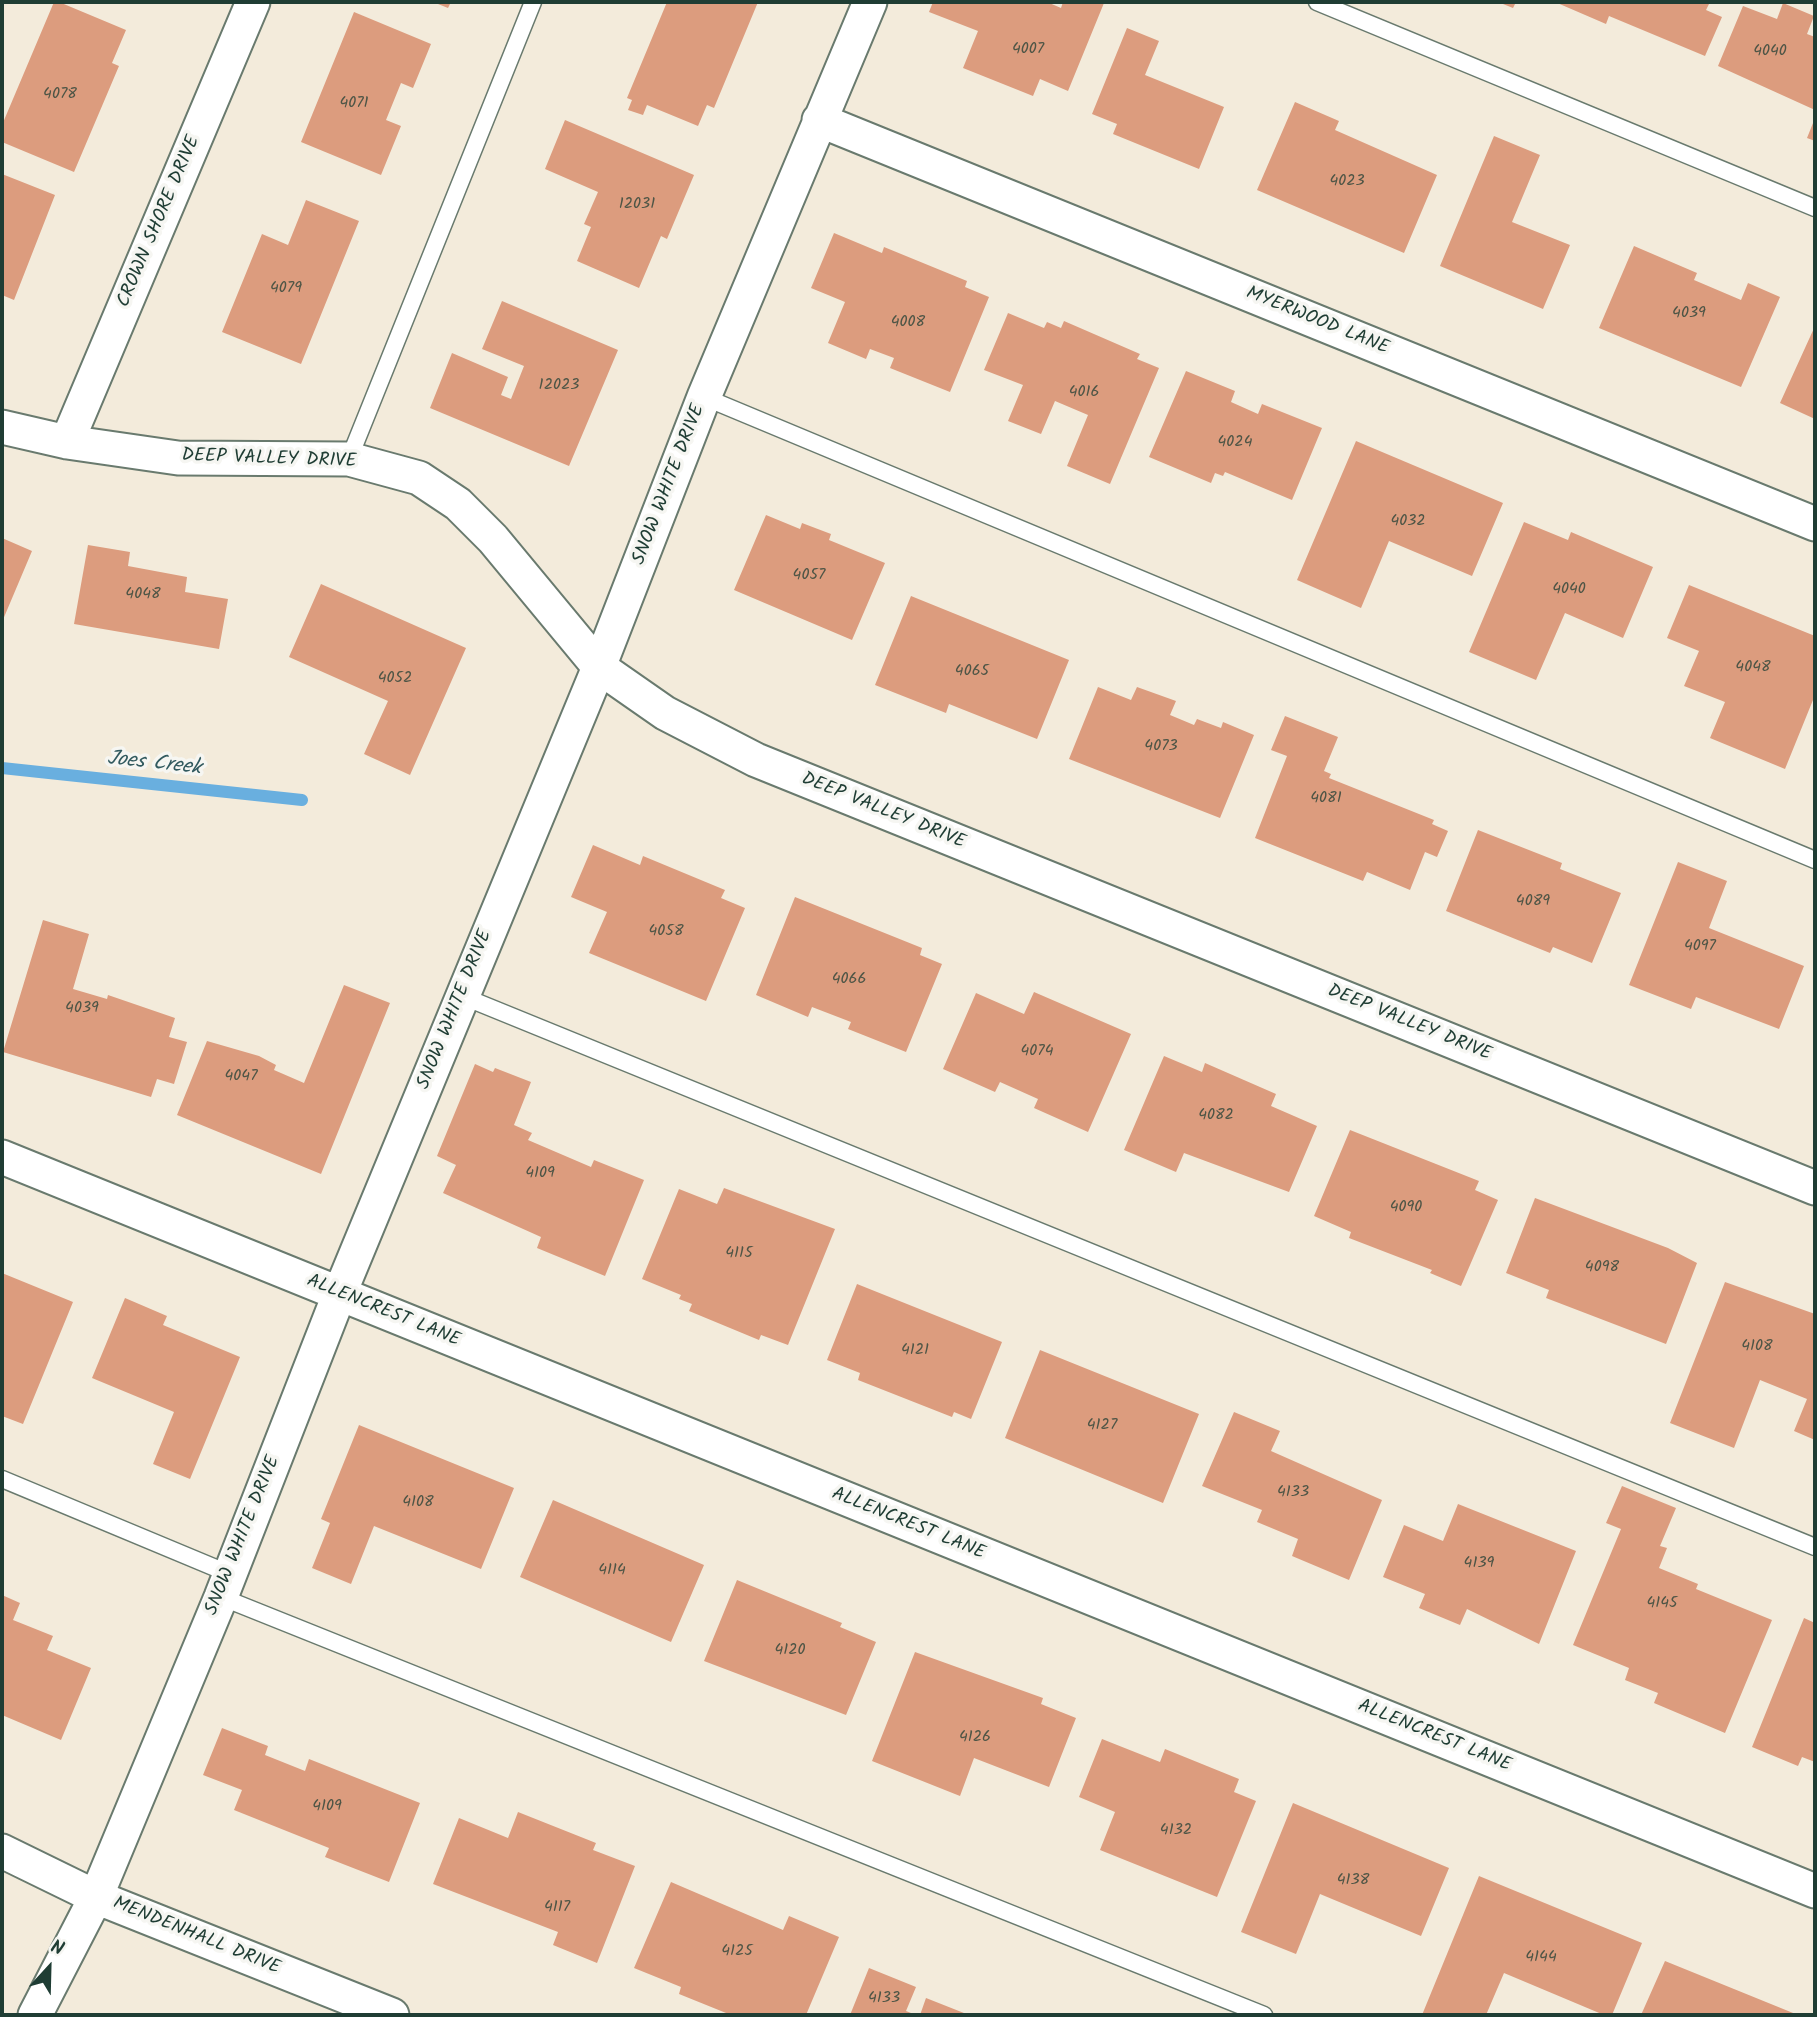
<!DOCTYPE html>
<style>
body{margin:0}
#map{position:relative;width:1817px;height:2017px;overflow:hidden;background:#f3ebdb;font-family:Kalam,sans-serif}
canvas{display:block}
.frame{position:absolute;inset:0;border:4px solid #1f3d34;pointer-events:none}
.north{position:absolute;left:14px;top:1933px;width:70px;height:70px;-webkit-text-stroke:5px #f6f6f2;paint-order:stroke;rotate:22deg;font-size:19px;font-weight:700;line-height:28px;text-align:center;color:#1f3d34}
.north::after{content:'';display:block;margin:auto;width:24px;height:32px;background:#1f3d34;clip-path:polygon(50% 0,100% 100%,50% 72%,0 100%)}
</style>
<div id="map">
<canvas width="1817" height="2017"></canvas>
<div class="frame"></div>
<div class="north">N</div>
</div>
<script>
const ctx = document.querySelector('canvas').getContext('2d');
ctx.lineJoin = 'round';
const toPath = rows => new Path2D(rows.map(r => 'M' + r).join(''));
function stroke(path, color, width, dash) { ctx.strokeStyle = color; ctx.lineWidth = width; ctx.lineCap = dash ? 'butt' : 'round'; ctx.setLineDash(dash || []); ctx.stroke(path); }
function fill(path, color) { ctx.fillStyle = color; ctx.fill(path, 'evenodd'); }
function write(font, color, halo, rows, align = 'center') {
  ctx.font = font + ' Kalam,sans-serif'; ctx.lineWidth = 7; ctx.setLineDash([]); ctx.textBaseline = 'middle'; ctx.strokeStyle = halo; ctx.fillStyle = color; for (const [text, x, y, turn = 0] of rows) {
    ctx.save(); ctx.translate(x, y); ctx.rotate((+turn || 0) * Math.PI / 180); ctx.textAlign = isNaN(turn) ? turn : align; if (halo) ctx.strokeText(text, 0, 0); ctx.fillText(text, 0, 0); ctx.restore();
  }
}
stroke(toPath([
 [2,768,302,800]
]), '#69afdf', 12);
fill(toPath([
 [54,2,59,2,126,30,112,63,119,66,74,172,2,142,2,125],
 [433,2,451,2,448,8],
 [667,2,758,2,714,108,707,105,698,126,647,105,643,115,628,110,632,100,627,98],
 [933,2,1047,2,1061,8,1063,2,1104,3,1068,91,1040,79,1033,96,963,68,978,31,929,12],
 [1498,2,1516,2,1513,8],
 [1555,2,1710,2,1706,10,1722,17,1705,56,1609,16,1606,24],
 [1783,3,1814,16,1807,34,1815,37,1815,110,1718,66,1743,6,1777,19],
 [354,12,431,44,413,88,401,83,386,120,401,126,381,175,301,142],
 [1127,28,1159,41,1145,75,1224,107,1199,169,1113,134,1117,124,1092,114],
 [1295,102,1339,121,1335,130,1437,175,1404,253,1257,190],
 [1815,118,1815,141,1807,138],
 [565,120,694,175,667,239,661,236,639,288,577,261,591,227,584,224,598,192,545,169],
 [1494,136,1540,155,1512,222,1570,245,1543,309,1440,266],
 [2,174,55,195,14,300,2,295],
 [306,200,359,221,301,364,222,332,262,234,288,245],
 [834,233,882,253,884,247,967,281,965,287,989,297,950,392,890,368,894,358,870,349,866,359,828,343,845,302,811,288],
 [1634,246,1697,273,1694,280,1741,300,1748,283,1780,297,1741,387,1599,328],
 [502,301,618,350,569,466,430,408,452,353,508,377,501,395,511,399,524,366,482,349],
 [1008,313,1044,328,1047,322,1061,328,1064,321,1140,354,1137,359,1159,368,1110,484,1067,466,1088,415,1055,401,1041,434,1008,421,1023,385,984,370],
 [1815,326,1815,419,1780,403],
 [1186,371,1235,391,1231,402,1258,414,1262,404,1322,428,1292,500,1225,472,1223,476,1215,473,1211,483,1149,457],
 [1356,441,1503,503,1472,576,1389,541,1361,608,1297,580],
 [766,515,800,529,802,523,831,534,829,540,885,563,852,640,734,590],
 [1524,522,1568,540,1571,532,1653,567,1623,638,1565,613,1536,680,1469,652],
 [2,538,32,551,2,622],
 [88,545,130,552,128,566,187,577,185,592,228,599,219,649,74,624],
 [321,584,466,648,410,775,364,754,388,701,289,657],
 [1689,585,1815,636,1815,695,1785,769,1710,738,1725,702,1684,686,1699,651,1667,638],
 [911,596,1069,660,1037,739,949,704,946,713,875,685],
 [1098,687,1131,700,1137,687,1176,701,1170,715,1194,725,1197,719,1221,728,1223,722,1254,735,1220,818,1069,759],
 [1285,716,1338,737,1324,771,1331,774,1329,778,1434,820,1432,824,1448,831,1437,857,1425,852,1410,890,1367,872,1363,881,1255,838,1287,756,1271,750],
 [1478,830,1562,863,1560,869,1621,893,1592,963,1553,947,1550,953,1446,911],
 [593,845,640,865,643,856,725,890,721,898,745,908,706,1001,589,953,607,912,571,897],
 [1678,862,1727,881,1709,928,1804,966,1779,1029,1696,997,1691,1009,1629,985],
 [795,897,922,948,920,955,942,964,906,1052,848,1029,851,1022,812,1007,808,1017,756,995],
 [43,920,89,934,73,989,107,999,108,995,175,1018,169,1037,187,1042,174,1084,157,1079,151,1097,3,1052],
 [344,985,390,1003,321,1174,177,1115,207,1041,259,1056,276,1065,274,1070,304,1083],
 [1034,992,1131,1034,1088,1132,1034,1108,1038,1099,1000,1082,995,1092,943,1069,976,993,1024,1014],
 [1164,1056,1202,1072,1205,1063,1276,1094,1271,1106,1317,1126,1289,1192,1184,1153,1176,1172,1124,1150],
 [475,1064,493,1072,495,1068,531,1082,514,1125,532,1133,528,1140,591,1167,594,1160,644,1180,605,1276,537,1248,541,1237,443,1193,456,1165,437,1156],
 [1350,1130,1479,1181,1475,1190,1498,1200,1461,1286,1430,1273,1432,1270,1349,1238,1351,1232,1314,1216],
 [724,1188,835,1229,788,1345,761,1335,759,1340,689,1311,692,1304,679,1299,681,1295,642,1279,679,1189,717,1204],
 [1535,1198,1668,1248,1697,1263,1666,1344,1546,1298,1549,1290,1506,1273],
 [2,1273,73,1302,23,1424,2,1416],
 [1725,1282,1815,1314,1815,1440,1794,1431,1807,1399,1760,1380,1734,1448,1670,1423],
 [857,1284,1002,1342,971,1419,954,1412,952,1417,858,1380,860,1373,827,1360],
 [125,1298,167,1316,163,1325,240,1357,190,1479,153,1464,174,1412,92,1378],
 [1040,1350,1199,1414,1163,1503,1005,1438],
 [1234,1412,1280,1431,1271,1451,1382,1500,1349,1580,1292,1556,1298,1539,1257,1522,1262,1510,1202,1486],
 [359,1425,514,1488,481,1569,374,1526,351,1584,312,1568,330,1523,321,1519],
 [1622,1486,1676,1508,1660,1546,1667,1548,1659,1568,1698,1584,1696,1589,1772,1620,1725,1733,1654,1703,1658,1693,1625,1680,1629,1668,1573,1645,1621,1529,1606,1523],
 [553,1500,704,1565,671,1642,520,1577],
 [1458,1504,1576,1551,1539,1644,1467,1609,1460,1625,1419,1608,1425,1594,1383,1577,1404,1525,1443,1541],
 [737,1580,842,1623,840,1627,876,1642,846,1715,704,1661],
 [2,1595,20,1603,13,1620,53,1636,47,1650,91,1668,61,1740,2,1715],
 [1804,1618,1815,1623,1815,1762,1802,1757,1798,1766,1752,1747],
 [915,1652,1043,1698,1041,1704,1076,1718,1049,1787,974,1758,960,1796,872,1761],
 [222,1728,268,1746,265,1755,305,1771,309,1759,420,1803,389,1882,325,1857,329,1848,234,1810,242,1790,203,1775],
 [1102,1739,1160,1762,1165,1749,1239,1779,1234,1792,1256,1801,1217,1897,1100,1850,1115,1812,1079,1797],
 [1293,1803,1449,1868,1421,1936,1320,1894,1296,1954,1241,1932],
 [518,1812,596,1843,593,1850,635,1866,597,1963,553,1945,558,1932,433,1884,459,1818,508,1838],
 [1479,1876,1642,1943,1612,2015,1604,2015,1504,1973,1486,2015,1422,2015],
 [671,1882,783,1930,789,1916,839,1937,806,2015,752,2015,747,2013,747,2015,731,2015,679,1994,681,1987,634,1968],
 [1665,1961,1798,2015,1641,2015],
 [869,1968,916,1987,906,2011,916,2015,850,2015],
 [926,1998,969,2015,920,2015]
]), '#dc9c7e');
const service = toPath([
 [1317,2,1815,208],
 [704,397,1815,860],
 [349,459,533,2],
 [462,996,1815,1547],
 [2,1479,230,1574],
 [221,1597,1264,2015]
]);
const minor = toPath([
 [819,120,1815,524],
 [2,427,67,442,178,458,349,459,419,478,458,504,493,539,599,667,665,713,756,760,1815,1188],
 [67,442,253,2],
 [2,1157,1815,1891],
 [2,1851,96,1897,392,2015],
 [35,2015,96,1897,221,1597,339,1295,599,667,704,397,870,2]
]);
stroke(service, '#697a6e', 19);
stroke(minor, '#697a6e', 37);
stroke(service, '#fff', 16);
stroke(minor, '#fff', 33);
write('16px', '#4e5546', null, [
 ["4007",1028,50],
 ["4040",1770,52],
 ["4078",60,95],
 ["4071",354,104],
 ["4023",1347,182],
 ["12031",637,205],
 ["4079",286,289],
 ["4039",1689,314],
 ["4008",908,323],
 ["12023",559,386],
 ["4016",1084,393],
 ["4024",1235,443],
 ["4032",1408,522],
 ["4057",809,576],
 ["4040",1569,590],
 ["4048",143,595],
 ["4048",1753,668],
 ["4065",972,672],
 ["4052",395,679],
 ["4073",1161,747],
 ["4081",1326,799],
 ["4089",1533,902],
 ["4058",666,932],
 ["4097",1700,947],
 ["4066",849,980],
 ["4039",82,1009],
 ["4074",1037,1052],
 ["4047",241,1077],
 ["4082",1216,1116],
 ["4109",540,1174],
 ["4090",1406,1208],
 ["4115",739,1254],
 ["4098",1602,1268],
 ["4108",1757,1347],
 ["4121",915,1351],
 ["4127",1102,1426],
 ["4133",1293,1493],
 ["4108",418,1503],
 ["4139",1479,1564],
 ["4114",612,1571],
 ["4145",1662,1604],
 ["4120",790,1651],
 ["4126",975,1738],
 ["4109",327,1807],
 ["4132",1176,1831],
 ["4138",1353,1881],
 ["4117",557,1908],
 ["4125",737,1952],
 ["4144",1541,1958],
 ["4133",884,1999]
]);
write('19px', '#1f3d34', '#f6f6f2', [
 ["CROWN SHORE DRIVE",160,222,-67],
 ["MYERWOOD LANE",1317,322,22],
 ["DEEP VALLEY DRIVE",269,460,2],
 ["SNOW WHITE DRIVE",670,485,-69],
 ["DEEP VALLEY DRIVE",883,812,22],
 ["SNOW WHITE DRIVE",456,1010,-68],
 ["DEEP VALLEY DRIVE",1409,1024,22],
 ["ALLENCREST LANE",383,1312,22],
 ["ALLENCREST LANE",908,1525,22],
 ["SNOW WHITE DRIVE",244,1536,-68],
 ["ALLENCREST LANE",1434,1737,22],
 ["MENDENHALL DRIVE",196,1937,22]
]);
write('italic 21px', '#325a5f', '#f6f6f2', [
 ["Joes Creek",154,765,6]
]);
</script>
